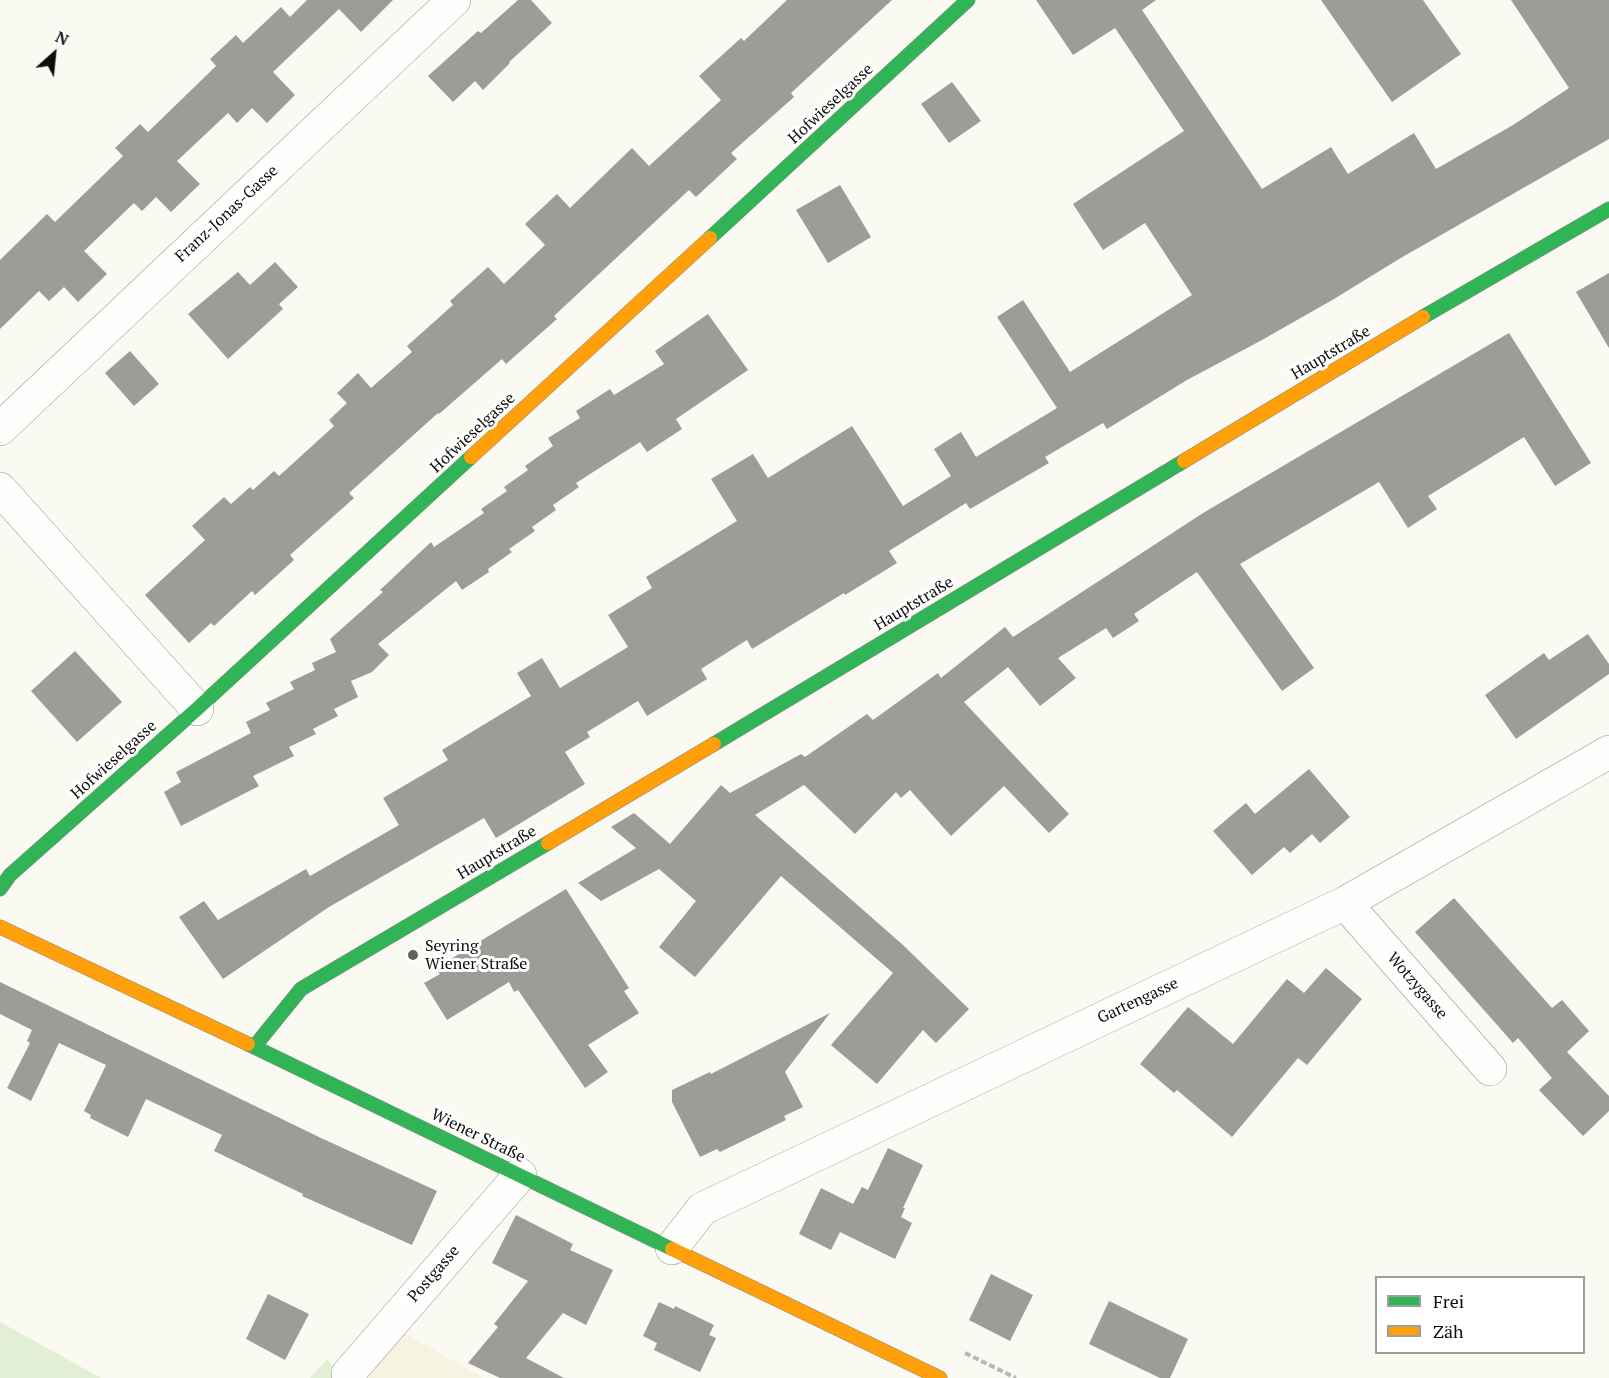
<!DOCTYPE html>
<meta charset="utf-8">
<style>
body{margin:0}
#map{position:relative;width:1609px;height:1378px;overflow:hidden;background:#faf9f2;font-family:"PT Serif",serif}
canvas{display:block}
.legend{position:absolute;left:1375px;top:1276px;width:210px;height:78px;box-sizing:border-box;background:#fff;border:2px solid #9e9e9e;margin:0;padding:8px 10px;list-style:none;font-size:18px;color:#0d0d0d}
.legend li{display:flex;align-items:center;gap:12px;height:30px}
.legend b{width:30px;border:2px solid #9e9e9e}
.north{position:absolute;left:24px;top:24px;width:60px;height:60px;-webkit-text-stroke:4px #fff;paint-order:stroke;rotate:27deg;font-size:16px;font-weight:700;line-height:24px;text-align:center;color:#0d0d0d}
.north::after{content:'';display:block;margin:auto;width:21px;height:27px;background:#0d0d0d;clip-path:polygon(50% 0,100% 100%,50% 72%,0 100%)}
</style>
<div id="map">
<canvas width="1609" height="1378"></canvas>
<ul class="legend">
<li><b style="height:8px;background:#30b455"></b>Frei</li>
<li><b style="height:8px;background:#ff9f0a"></b>Zäh</li>
</ul>
<div class="north">N</div>
</div>
<script>
const ctx = document.querySelector('canvas').getContext('2d');
ctx.lineJoin = 'round';
function fill(path, color) { ctx.fillStyle = color; ctx.fill(path, 'evenodd'); }
const toPath = rows => new Path2D(rows.map(r => 'M' + r).join(''));
function stroke(path, color, width, dash) { ctx.strokeStyle = color; ctx.lineWidth = width; ctx.lineCap = dash ? 'butt' : 'round'; ctx.setLineDash(dash || []); ctx.stroke(path); }
function write(font, color, halo, rows, align = 'center') {
  ctx.font = font + ' "PT Serif",serif'; ctx.lineWidth = 6; ctx.setLineDash([]); ctx.textBaseline = 'middle'; ctx.strokeStyle = halo; ctx.fillStyle = color; for (const [text, x, y, turn = 0] of rows) {
    ctx.save(); ctx.translate(x, y); ctx.rotate((+turn || 0) * Math.PI / 180); ctx.textAlign = isNaN(turn) ? turn : align; if (halo) ctx.strokeText(text, 0, 0); ctx.fillText(text, 0, 0); ctx.restore();
  }
}
fill(toPath([
 [401,1331,483,1378,357,1378]
]), '#f6f4e0');
fill(toPath([
 [0,1322,101,1378,0,1378],
 [327,1359,340,1376,338,1378,310,1378]
]), '#e3efd4');
fill(toPath([
 [307,0,393,0,361,32,339,9,273,72,295,95,267,123,252,108,237,123,228,113,177,161,200,184,171,212,156,197,142,211,134,203,84,251,107,274,78,302,64,287,49,301,39,291,0,329,0,260,47,214,55,222,123,156,115,148,140,124,148,132,216,66,210,59,236,35,243,43,281,7,290,17],
 [518,0,531,0,552,23,509,62,510,63,483,90,475,81,453,102,428,76,478,31,481,33],
 [787,0,892,0,791,93,794,97,731,153,737,159,696,197,689,190,554,316,557,319,506,364,502,359,439,414,438,413,349,493,354,498,290,555,294,560,255,595,252,591,214,626,211,623,189,643,145,595,205,540,192,526,224,497,231,504,250,487,253,490,274,471,279,476,334,426,329,420,347,403,337,393,358,373,371,388,412,352,407,346,453,305,450,301,488,267,504,284,545,245,525,224,557,194,570,208,632,148,649,166,721,100,699,76,741,38,744,41],
 [1036,0,1156,0,1142,10,1262,189,1331,147,1348,174,1414,133,1436,169,1513,125,1569,88,1511,0,1609,0,1609,139,1399,259,1334,299,1262,340,1187,380,1107,429,1103,423,1045,457,1049,463,970,509,966,503,889,551,897,563,845,595,844,593,752,649,747,640,701,669,707,679,647,716,638,701,587,732,590,737,565,752,585,784,496,838,484,818,329,907,223,979,179,917,204,901,218,920,306,869,310,876,399,825,383,798,448,760,442,750,531,696,517,673,542,658,560,688,628,647,608,615,652,588,646,577,737,521,711,479,753,454,768,478,852,426,903,506,951,476,934,449,961,432,976,457,1057,408,997,317,1023,300,1070,372,1192,295,1145,223,1103,250,1073,204,1184,131,1115,28,1073,55],
 [1321,0,1423,0,1461,54,1392,102],
 [952,82,981,121,949,143,921,104],
 [840,185,871,237,828,263,796,210],
 [275,262,298,287,279,304,283,309,228,359,188,314,238,272,250,285],
 [1609,273,1609,348,1576,292],
 [708,314,748,370,676,419,682,429,647,452,640,442,576,483,579,487,553,505,556,510,532,527,535,531,509,549,512,552,488,569,489,572,462,590,456,581,378,644,389,655,372,672,351,681,358,697,334,709,338,716,313,729,316,734,289,747,294,756,253,776,259,786,181,826,164,792,181,782,176,772,251,733,246,722,270,710,266,703,294,689,290,682,315,670,312,663,336,652,330,639,383,592,380,590,431,542,434,547,484,513,481,509,507,491,504,487,528,470,525,466,553,446,548,438,580,418,576,411,610,389,614,395,664,364,655,351],
 [1509,333,1591,463,1555,486,1524,437,1428,496,1437,509,1408,528,1379,482,1240,564,1314,668,1282,691,1197,572,1134,614,1139,621,1113,638,1106,628,1058,658,1076,678,1040,706,1008,667,964,702,1069,814,1049,833,1004,786,951,836,910,790,901,798,896,792,855,834,804,785,755,815,903,945,969,1009,936,1043,923,1030,877,1084,831,1045,893,973,781,876,695,977,659,947,696,901,659,869,601,901,578,883,636,848,611,827,634,813,670,844,721,785,730,793,801,754,805,757,867,714,873,720,938,673,941,678,1005,627,1013,637,1203,513],
 [130,351,159,384,134,406,105,373],
 [1588,634,1609,664,1609,674,1516,739,1485,695,1544,653,1549,660],
 [75,651,122,702,77,742,31,691],
 [1309,769,1350,817,1320,843,1312,834,1290,853,1284,847,1252,875,1213,831,1246,803,1255,814],
 [566,889,629,988,624,991,639,1013,588,1045,608,1072,585,1088,518,990,514,992,509,982,447,1020,424,983,440,974,436,968],
 [1454,898,1552,1008,1562,1000,1589,1031,1567,1052,1609,1096,1609,1111,1583,1136,1539,1090,1552,1078,1518,1038,1513,1043,1415,932],
 [1326,968,1362,999,1307,1065,1298,1058,1232,1137,1177,1090,1174,1093,1140,1064,1188,1007,1233,1044,1287,979,1304,993],
 [0,982,321,1138,437,1191,412,1245,302,1196,303,1194,214,1151,222,1135,146,1099,128,1137,90,1118,91,1115,84,1111,106,1065,59,1043,31,1101,7,1088,30,1043,27,1041,32,1030,0,1014],
 [830,1013,785,1072,803,1107,784,1116,786,1120,720,1152,717,1149,700,1157,672,1102,672,1090,710,1072,711,1074],
 [888,1148,923,1165,903,1208,905,1208,901,1217,912,1223,895,1259,840,1232,831,1250,799,1234,821,1188,853,1204,862,1187,868,1190],
 [516,1215,573,1244,570,1250,613,1270,586,1325,563,1313,526,1358,564,1378,500,1378,468,1363,498,1327,494,1324,528,1281,492,1263],
 [991,1274,1033,1295,1010,1341,969,1320],
 [268,1294,309,1314,285,1360,246,1339],
 [1109,1301,1188,1339,1170,1378,1160,1378,1089,1344],
 [659,1302,674,1309,675,1306,714,1325,709,1335,716,1338,700,1372,654,1350,657,1343,643,1336]
]), '#9e9c98');
const street = toPath([
 [0,429,454,0],
 [0,489,197,709],
 [1345,903,1490,1069],
 [672,1248,702,1209,1345,903,1609,752],
 [348,1374,520,1175]
]);
const fast = toPath([
 [710,238,968,0],
 [1423,317,1609,209],
 [714,744,1184,461],
 [0,889,10,875,197,709,471,457],
 [248,1044,672,1249],
 [254,1047,301,989,548,843]
]);
const slow = toPath([
 [471,457,710,238],
 [1184,461,1423,317],
 [548,843,714,744],
 [0,927,248,1044],
 [672,1249,940,1378]
]);
stroke(street, '#949390', 34);
stroke(fast, '#8a8a87', 15);
stroke(slow, '#8a8a87', 15);
stroke(toPath([
 [965,1353,1016,1378]
]), '#b8b8b6', 4, [6, 3]);
stroke(street, '#fefefd', 33);
stroke(fast, '#30b455', 14);
stroke(slow, '#ff9f0a', 14);
for (const [x, y, r, color] of [
 [413,955,6,"#60605d"]
]) { const dot = new Path2D(); dot.arc(x, y, r, 0, 2 * Math.PI); ctx.fillStyle = color; ctx.fill(dot); stroke(dot, '#fff', 2); }
write('16px', '#0d0d0d', '#fff', [
 ["Hofwieselgasse",831,104,-43],
 ["Franz-Jonas-Gasse",227,214,-43],
 ["Hauptstraße",1331,353,-31],
 ["Hofwieselgasse",473,433,-43],
 ["Hauptstraße",914,604,-31],
 ["Hofwieselgasse",114,760,-42],
 ["Hauptstraße",497,853,-31],
 ["Wotzygasse",1417,986,49],
 ["Gartengasse",1138,1001,-25],
 ["Wiener Straße",478,1136,26],
 ["Postgasse",434,1274,-49]
]);
write('16px', '#0d0d0d', '#fff', [
 ["Seyring",425,946],
 ["Wiener Straße",425,964]
], 'left');
</script>
